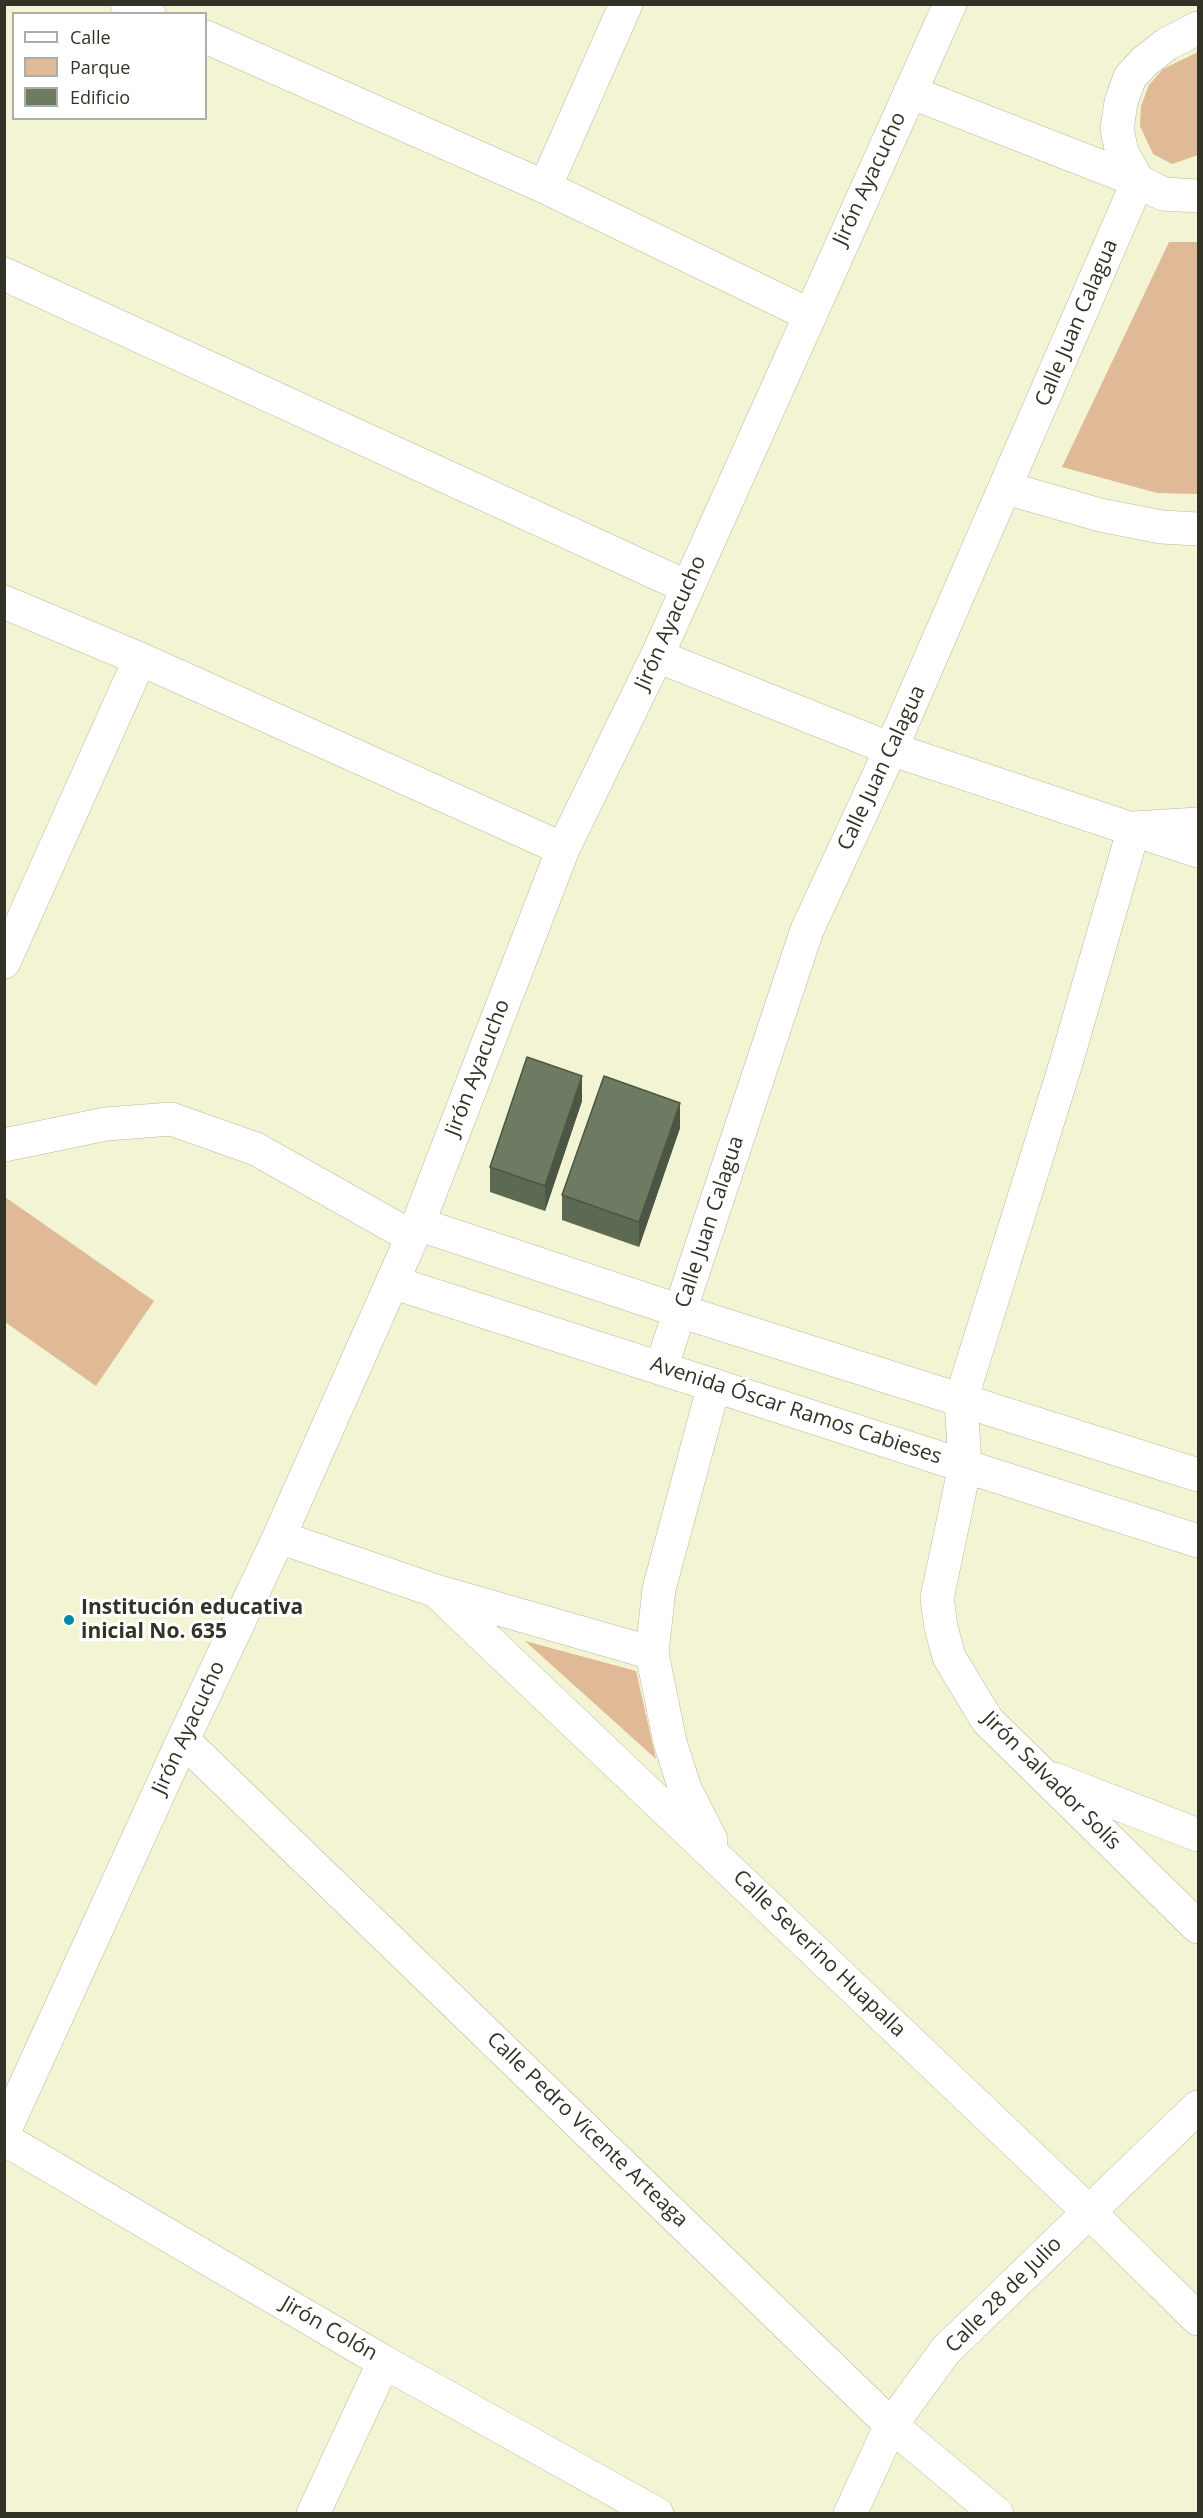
<!DOCTYPE html>
<meta charset="utf-8">
<style>
body{margin:0}
#map{position:relative;width:1203px;height:2518px;overflow:hidden;background:#f2f4d3;font-family:"Open Sans",sans-serif}
canvas{display:block}
.frame{position:absolute;inset:0;border:6px solid #323326;pointer-events:none}
.legend{position:absolute;left:12px;top:12px;width:195px;height:108px;box-sizing:border-box;background:#fff;border:2px solid #adada8;margin:0;padding:8px 10px;list-style:none;font-size:18px;color:#323326}
.legend li{display:flex;align-items:center;gap:12px;height:30px}
.legend b{width:30px;border:2px solid #adada8}
</style>
<div id="map">
<canvas width="1203" height="2518"></canvas>
<div class="frame"></div>
<ul class="legend">
<li><b style="height:8px;background:#fff"></b>Calle</li>
<li><b style="height:16px;background:#e0ba96"></b>Parque</li>
<li><b style="height:16px;background:#6c7b61"></b>Edificio</li>
</ul>
</div>
<script>
const ctx = document.querySelector('canvas').getContext('2d');
ctx.lineJoin = 'round';
function fill(path, color) { ctx.fillStyle = color; ctx.fill(path, 'evenodd'); }
const toPath = rows => new Path2D(rows.map(r => 'M' + r).join(''));
function stroke(path, color, width, dash) { ctx.strokeStyle = color; ctx.lineWidth = width; ctx.lineCap = dash ? 'butt' : 'round'; ctx.setLineDash(dash || []); ctx.stroke(path); }
function write(font, color, halo, rows, align = 'center') {
  ctx.font = font + ' "Open Sans",sans-serif'; ctx.lineWidth = 6; ctx.setLineDash([]); ctx.textBaseline = 'middle'; ctx.strokeStyle = halo; ctx.fillStyle = color; for (const [text, x, y, turn = 0] of rows) {
    ctx.save(); ctx.translate(x, y); ctx.rotate((+turn || 0) * Math.PI / 180); ctx.textAlign = isNaN(turn) ? turn : align; if (halo) ctx.strokeText(text, 0, 0); ctx.fillText(text, 0, 0); ctx.restore();
  }
}
fill(toPath([
 [1198,52,1198,155,1172,164,1153,154,1140,126,1141,106,1149,85,1163,69],
 [1169,242,1198,242,1198,494,1157,493,1062,467],
 [5,1197,154,1301,96,1386,5,1322],
 [525,1641,636,1671,656,1759]
]), '#e0ba96');
const minor = toPath([
 [127,4,149,14],
 [206,37,545,187,808,314],
 [910,92,1138,181,1163,194,1198,196],
 [1138,181,1122,153,1117,129,1121,102,1130,77,1145,61,1167,44,1198,28],
 [545,187,626,4],
 [4,274,687,587],
 [1006,488,1100,515,1161,527,1198,529],
 [4,602,140,659,563,849],
 [657,656,891,749,1198,851],
 [1198,824,1134,828,1066,1063,961,1400,965,1466,937,1598,941,1627,949,1657,987,1720,1198,1927],
 [4,962,140,659],
 [4,1145,106,1124,171,1119,256,1149,412,1237],
 [418,1224,680,1311,1198,1475],
 [392,1282,1198,1541],
 [661,1368,807,930,891,749,1138,181],
 [279,1537,436,1591,652,1653],
 [436,1591,1088,2211,1198,2319],
 [183,1740,891,2425,997,2514],
 [1054,1779,1198,1835],
 [711,1840,685,1789,670,1742,652,1653,659,1589,714,1385],
 [4,2132,183,1740,279,1537,418,1224,563,849,657,656,950,4],
 [4,2139,384,2362,657,2514],
 [313,2514,384,2362],
 [850,2514,891,2425,946,2350,1198,2107]
]);
stroke(minor, '#b8ba9a', 34);
stroke(minor, '#fff', 33);
fill(toPath([
 [582,1101,545,1211,490,1192,490,1167],
 [680,1128,639,1247,562,1220,562,1195]
]), '#5d6a53');
fill(toPath([
 [582,1076,582,1101,545,1211,545,1186],
 [680,1103,680,1128,639,1247,639,1222]
]), '#4c5644');
const building = toPath([
 [527,1057,582,1076,545,1186,490,1167,527,1057],
 [604,1076,680,1103,639,1222,562,1195,604,1076]
]);
fill(building, '#6c7b61');
stroke(building, '#4c5644', 1.5);
for (const [x, y, r, color] of [
 [69,1620,6,"#0189aa"]
]) { const dot = new Path2D(); dot.arc(x, y, r, 0, 2 * Math.PI); ctx.fillStyle = color; ctx.fill(dot); stroke(dot, '#fff', 2); }
write('21px', '#323326', '#fff', [
 ["Jirón Ayacucho",870,179,-65],
 ["Calle Juan Calagua",1077,323,-67],
 ["Jirón Ayacucho",671,623,-66],
 ["Calle Juan Calagua",882,768,-65],
 ["Jirón Ayacucho",478,1068,-69],
 ["Calle Juan Calagua",710,1222,-72],
 ["Avenida Óscar Ramos Cabieses",796,1411,18],
 ["Jirón Ayacucho",189,1728,-65],
 ["Jirón Salvador Solís",1051,1781,45],
 ["Calle Severino Huapalla",819,1954,44],
 ["Calle Pedro Vicente Arteaga",587,2130,44],
 ["Calle 28 de Julio",1004,2295,-45],
 ["Jirón Colón",329,2329,30]
]);
write('bold 21px', '#323326', '#fff', [
 ["Institución educativa",81,1608],
 ["inicial No. 635",81,1632]
], 'left');
</script>
